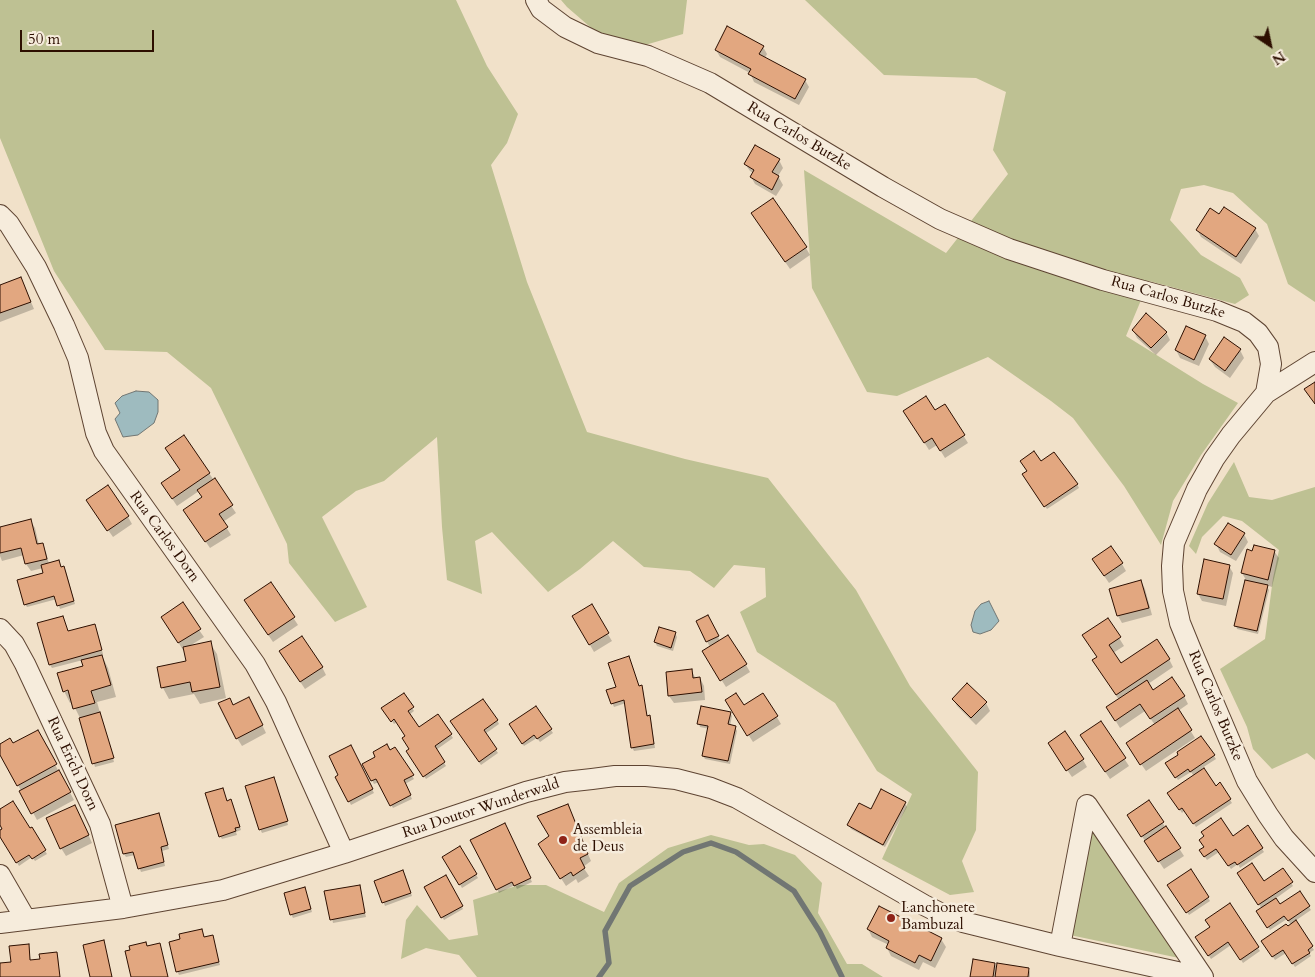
<!DOCTYPE html>
<style>
body{margin:0}
#map{position:relative;width:1315px;height:977px;overflow:hidden;background:#f1e1c9;font-family:Cardo,serif}
canvas{display:block}
.north{position:absolute;left:1245px;top:20px;width:50px;height:50px;-webkit-text-stroke:4px #f6ecdc;paint-order:stroke;rotate:146deg;font-size:14px;font-weight:700;line-height:20px;text-align:center;color:#2d0f00}
.north::after{content:'';display:block;margin:auto;width:18px;height:22px;background:#2d0f00;clip-path:polygon(50% 0,100% 100%,50% 72%,0 100%)}
.scale{position:absolute;left:20px;top:30px;width:134px;height:22px;box-sizing:border-box;border:2px solid #2d0f00;border-top:0;padding-left:6px;font-size:15px;line-height:18px;white-space:nowrap;color:#2d0f00;-webkit-text-stroke:4px #f6ecdc;paint-order:stroke}
</style>
<div id="map">
<canvas width="1315" height="977"></canvas>
<div class="north">N</div>
<div class="scale">50 m</div>
</div>
<script>
const ctx = document.querySelector('canvas').getContext('2d');
ctx.lineJoin = 'round';
function fill(path, color) { ctx.fillStyle = color; ctx.fill(path, 'evenodd'); }
const toPath = rows => new Path2D(rows.map(r => 'M' + r).join(''));
function stroke(path, color, width, dash) { ctx.strokeStyle = color; ctx.lineWidth = width; ctx.lineCap = dash ? 'butt' : 'round'; ctx.setLineDash(dash || []); ctx.stroke(path); }
function write(font, color, halo, rows, align = 'center') {
  ctx.font = font + ' Cardo,serif'; ctx.lineWidth = 5; ctx.setLineDash([]); ctx.textBaseline = 'middle'; ctx.strokeStyle = halo; ctx.fillStyle = color; for (const [text, x, y, turn = 0] of rows) {
    ctx.save(); ctx.translate(x, y); ctx.rotate((+turn || 0) * Math.PI / 180); ctx.textAlign = isNaN(turn) ? turn : align; if (halo) ctx.strokeText(text, 0, 0); ctx.fillText(text, 0, 0); ctx.restore();
  }
}
fill(toPath([
 [0,0,456,0,487,66,518,114,507,143,491,165,527,282,587,432,685,459,768,478,856,590,910,686,978,772,976,830,962,861,974,892,950,895,882,859,912,794,877,771,835,703,757,652,740,612,766,597,765,568,734,565,714,588,690,571,644,567,613,541,580,569,548,592,492,532,475,541,482,594,447,580,442,527,437,437,384,481,356,491,322,517,367,607,335,622,289,563,287,544,211,388,167,352,105,350,54,271,0,138],
 [561,0,687,0,683,34,645,45,596,32,567,7],
 [805,0,1315,0,1315,302,1288,284,1267,224,1233,193,1204,185,1181,189,1170,220,1201,255,1240,278,1249,295,1235,304,1149,281,1126,336,1203,384,1238,403,1201,455,1173,501,1161,545,1124,486,1073,418,1051,401,988,357,897,396,867,392,812,288,804,170,946,253,1008,174,993,150,1006,92,976,78,884,75],
 [1234,462,1249,497,1272,500,1315,487,1315,760,1307,753,1272,769,1253,749,1247,727,1220,669,1265,639,1273,578,1279,550,1242,521,1223,516,1202,537,1196,554,1189,546,1208,503],
 [1091,826,1179,958,1070,935],
 [711,835,749,845,764,844,795,855,822,883,818,913,847,964,862,964,883,977,477,977,459,955,426,948,401,959,406,920,417,905,449,940,478,935,473,900,519,885,546,885,604,912,619,883,668,848]
]), '#bec193');
const water = toPath([
 [136,391,149,392,158,400,158,412,154,423,138,435,123,437,115,419,120,413,115,403,122,396,136,391],
 [989,601,999,621,991,630,980,634,973,632,971,625,975,611,981,604,989,601]
]);
fill(water, '#9ebbbf');
stroke(water, '#717673', 1);
fill(toPath([
 [763,47,767,54,765,58,805,80,809,87,799,105,754,82,750,73,720,57,716,50],
 [779,160,783,168,778,176,783,185,776,196,755,184,751,177,753,173,750,171,745,164],
 [1219,216,1255,229,1259,236,1241,264,1201,237,1197,230],
 [757,221,806,248,810,255,790,269],
 [21,278,34,309,0,322,0,286],
 [1133,330,1166,332,1170,340,1156,355,1137,338],
 [1205,336,1209,344,1199,366,1180,358,1176,350],
 [1240,350,1244,358,1230,378,1215,367,1210,360],
 [945,406,968,443,945,458,937,445,929,450,909,418,935,412],
 [184,436,236,513,223,522,231,535,210,548,189,517,203,498,199,491,177,506,167,491,181,471],
 [1040,463,1077,484,1079,488,1047,509,1026,478],
 [92,507,128,517,132,524,113,537],
 [30,520,35,528,39,545,42,545,46,552,49,564,61,568,64,568,66,571,75,604,60,609,57,599,27,607,25,604,45,573,43,568,31,571,26,564,24,555,2,561,0,556,0,528],
 [1244,534,1248,542,1236,561,1220,552,1216,544],
 [1274,551,1279,558,1272,587,1266,585,1269,590,1258,634,1237,629,1236,626,1246,580,1242,573,1253,552],
 [1122,564,1126,571,1109,583,1098,567],
 [1229,566,1233,573,1226,606,1202,601,1198,594],
 [1141,581,1145,589,1152,615,1122,623,1118,616],
 [271,584,298,625,273,642,250,608],
 [591,606,612,641,594,652,574,617],
 [63,617,68,633,94,625,96,629,103,654,101,654,108,668,116,697,97,702,114,762,95,767,81,720,72,702,70,703,64,691,59,674,85,667,83,660,52,668,50,665,39,624],
 [73,687,74,689,65,692,65,690],
 [708,617,720,641,746,665,750,672,726,687,708,659,710,647,697,622],
 [1108,620,1124,646,1113,653,1121,665,1169,659,1173,667,1148,684,1153,691,1184,696,1188,704,1178,711,1195,738,1146,771,1132,751,1155,725,1145,711,1120,728,1112,715,1119,700,1098,668,1098,657],
 [167,624,199,630,204,637,188,647,210,643,217,654,226,698,200,704,194,694,169,699,163,688,158,668,188,662,185,649,183,650],
 [675,633,677,637,673,651,657,646,655,642],
 [629,657,639,687,642,687,643,690,647,717,649,717,651,720,655,748,634,751,632,747,626,703,614,707,607,691,617,688],
 [285,659,322,667,326,675,305,689],
 [691,670,696,679,700,678,704,686,705,700,674,703,669,696],
 [403,694,414,711,409,715,419,729,438,716,453,738,436,750,446,766,426,779,408,752,410,750,407,736,397,722,394,724,383,708],
 [763,694,781,724,753,742,731,708,743,707],
 [953,699,986,703,990,711,976,725,957,706],
 [233,706,253,706,266,733,242,746,237,738],
 [536,708,553,733,540,742,537,738,524,746,510,725],
 [730,713,732,716,730,726,735,727,737,731,730,764,705,759,703,756,709,729,700,727,699,724],
 [497,720,499,724,485,734,498,753,481,765,454,725],
 [1101,723,1129,766,1110,779,1086,743],
 [37,731,74,800,37,820,0,752,0,745,13,745],
 [1201,737,1216,759,1202,768,1215,787,1220,784,1232,803,1196,827,1185,810,1182,813,1169,793,1194,776,1191,772,1178,780,1167,764],
 [350,746,374,793,351,805,337,777,340,775],
 [395,749,414,779,405,784,412,799,393,808,379,782,374,784,364,764],
 [1054,751,1083,760,1087,767,1072,777],
 [275,782,288,825,262,833,260,829],
 [224,792,227,802,233,804,241,830,236,832,237,835,222,839,220,836],
 [1149,802,1184,856,1164,869,1133,823],
 [905,803,907,807,885,847,851,829,849,825,871,811],
 [567,805,591,861,583,867,589,876,578,883,576,879,566,886,544,852],
 [0,810,29,830,31,829,47,854,35,861,32,857,19,866,0,835,0,832,4,829,0,823],
 [79,814,92,843,66,856,61,848],
 [159,815,169,849,162,851,165,866,141,872,135,855,126,857,124,854],
 [1248,827,1264,852,1240,868,1238,864,1231,869,1219,852,1207,860,1201,851,1205,848,1205,837,1232,837],
 [507,828,532,882,517,889,515,885,499,893,472,840],
 [460,848,478,878,462,888,444,858],
 [1282,870,1293,886,1275,899,1280,906,1300,893,1311,910,1295,921,1314,950,1309,953,1311,956,1295,967,1286,953,1275,960,1262,941,1291,925,1287,919,1270,930,1258,912,1262,909,1238,873,1264,882],
 [1191,871,1210,901,1189,915,1169,885],
 [405,875,412,896,385,906,376,882],
 [445,877,463,909,444,920,426,888],
 [359,886,366,917,333,923,326,892],
 [306,892,312,912,293,918,291,914],
 [1229,905,1260,951,1243,963,1231,945,1211,959,1197,938,1211,928],
 [879,908,941,939,946,947,935,968,923,962,919,970,891,956,887,948,889,945,872,937,868,929],
 [212,936,220,965,179,975,177,971,182,940],
 [28,945,31,961,41,960,56,953,58,956,60,977,0,977,0,964,12,963],
 [995,964,997,968,1028,969,1030,972,1030,977,971,977]
]), '#0003');
stroke(toPath([
 [599,977,609,963,605,931,630,886,683,852,711,843,736,852,794,891,820,932,842,977]
]), '#717673', 5.5);
const building = toPath([
 [727,26,764,46,759,54,806,79,795,99,748,74,751,69,715,50,727,26],
 [755,145,780,159,772,172,779,176,772,190,750,177,754,170,744,164,755,145],
 [773,198,807,247,785,262,751,213,773,198],
 [1224,207,1256,228,1236,257,1196,230,1210,208,1219,214,1224,207],
 [21,277,31,302,0,313,0,285,21,277],
 [1146,313,1167,332,1151,348,1132,330,1146,313],
 [1186,326,1206,335,1194,360,1175,350,1186,326],
 [1224,337,1241,349,1225,371,1209,359,1224,337],
 [1315,382,1315,404,1304,389,1315,382],
 [926,396,935,410,945,404,965,435,940,451,932,438,924,443,903,411,926,396],
 [184,435,210,473,172,499,161,483,180,470,165,448,184,435],
 [1034,451,1041,461,1054,452,1078,484,1044,507,1022,474,1027,471,1020,461,1034,451],
 [215,478,233,505,219,514,228,527,205,542,183,510,202,497,197,490,215,478],
 [108,485,129,516,107,531,86,500,108,485],
 [31,519,37,544,43,543,47,559,25,564,21,548,0,553,0,527,31,519],
 [1228,523,1245,533,1231,555,1214,544,1228,523],
 [1254,545,1275,550,1268,580,1241,573,1247,549,1252,551,1254,545],
 [1111,546,1123,563,1104,576,1092,559,1111,546],
 [1204,559,1230,565,1223,599,1197,594,1204,559],
 [59,560,61,567,64,566,74,601,57,606,54,596,24,605,17,580,43,573,41,565,59,560],
 [1141,580,1149,608,1117,616,1109,589,1141,580],
 [1245,580,1268,585,1257,631,1234,626,1245,580],
 [271,582,295,617,268,635,244,600,271,582],
 [183,602,201,629,178,643,161,617,183,602],
 [592,604,609,633,589,645,572,616,592,604],
 [708,615,719,636,706,642,696,621,708,615],
 [63,616,68,631,95,624,102,650,49,665,37,623,63,616],
 [1108,618,1121,637,1109,645,1121,663,1157,639,1170,659,1116,695,1092,660,1097,657,1082,635,1108,618],
 [659,627,676,632,671,648,654,642,659,627],
 [728,635,747,664,720,681,702,651,728,635],
 [302,636,323,667,300,682,279,651,302,636],
 [211,641,220,687,192,692,190,682,161,688,157,667,186,661,183,647,211,641],
 [102,655,111,685,91,691,95,703,73,709,68,690,63,692,57,673,83,666,81,660,102,655],
 [629,656,639,686,642,685,647,716,650,715,654,744,631,748,624,700,611,704,606,690,616,687,608,663,629,656],
 [692,669,693,678,700,677,702,692,668,696,666,672,692,669],
 [1172,677,1185,696,1150,719,1140,704,1115,721,1106,707,1147,680,1153,690,1172,677],
 [967,683,987,702,971,718,952,699,967,683],
 [404,693,414,707,408,711,419,727,438,714,452,734,435,746,445,762,423,777,406,751,409,749,402,738,405,736,394,719,391,722,381,708,404,693],
 [736,693,744,705,763,693,778,716,747,736,725,700,736,693],
 [249,697,263,725,236,739,218,703,230,698,233,705,249,697],
 [483,699,498,720,484,730,497,749,479,762,450,721,483,699],
 [536,706,552,729,537,739,534,735,522,744,509,724,536,706],
 [701,706,731,712,728,724,736,726,728,761,702,756,708,726,697,724,701,706],
 [1178,708,1192,730,1140,765,1126,743,1178,708],
 [100,712,114,758,92,764,79,718,100,712],
 [1101,721,1126,758,1105,772,1080,735,1101,721],
 [38,730,57,764,17,786,0,755,0,744,10,738,13,743,38,730],
 [1065,731,1084,759,1066,771,1048,743,1065,731],
 [1201,736,1215,755,1190,772,1188,769,1175,778,1165,763,1178,755,1177,752,1201,736],
 [387,744,390,750,395,747,414,775,404,780,411,795,390,806,376,779,371,781,362,764,375,757,373,752,387,744],
 [351,745,373,789,348,802,335,777,338,775,329,756,351,745],
 [1204,768,1216,786,1220,782,1231,799,1193,824,1182,808,1179,810,1167,793,1204,768],
 [59,770,71,792,31,814,19,791,59,770],
 [274,777,288,821,259,830,245,786,274,777],
 [223,788,227,801,231,799,240,827,235,828,236,831,219,837,205,793,223,788],
 [881,789,906,802,883,845,847,825,859,803,871,809,881,789],
 [1149,800,1164,822,1141,837,1127,815,1149,800],
 [13,801,30,828,32,827,46,850,32,859,29,855,16,863,0,837,0,830,2,829,0,825,0,809,13,801],
 [568,804,588,854,580,858,585,868,573,876,571,872,560,879,538,844,549,836,537,816,568,804],
 [75,805,89,835,60,849,46,818,75,805],
 [159,813,168,845,161,847,164,862,138,869,133,852,123,854,115,825,159,813],
 [1221,818,1233,836,1248,825,1263,848,1237,865,1235,862,1228,866,1216,849,1204,857,1199,850,1204,847,1199,840,1204,836,1201,832,1221,818],
 [505,823,531,878,514,886,512,882,496,890,470,840,505,823],
 [1166,826,1181,848,1158,862,1144,841,1166,826],
 [460,846,477,874,459,885,442,857,460,846],
 [1252,863,1264,881,1283,868,1293,882,1258,905,1237,873,1252,863],
 [1191,869,1209,897,1186,913,1167,885,1191,869],
 [403,870,411,893,382,903,374,881,403,870],
 [446,875,463,906,441,918,424,887,446,875],
 [360,885,365,913,330,920,324,891,360,885],
 [305,887,311,909,290,915,284,893,305,887],
 [1300,891,1310,906,1288,921,1284,916,1267,928,1256,911,1276,898,1280,904,1300,891],
 [1230,903,1259,947,1240,960,1228,942,1208,956,1195,937,1210,927,1205,920,1230,903],
 [879,906,942,938,931,961,919,955,915,963,886,948,889,941,867,929,879,906],
 [1296,920,1313,946,1308,950,1310,953,1292,964,1283,950,1272,957,1261,941,1286,924,1288,926,1296,920],
 [202,929,204,937,213,935,219,962,176,972,169,942,180,939,179,934,202,929],
 [104,940,112,977,90,977,83,945,104,940],
 [146,942,147,946,160,943,168,977,131,977,125,951,130,950,129,946,146,942],
 [29,944,30,960,40,959,39,954,57,952,60,977,0,977,0,963,11,962,9,946,29,944],
 [973,959,995,963,993,977,970,977,973,959],
 [997,963,1029,968,1028,977,995,977,997,963]
]);
fill(building, '#e2a780');
stroke(building, '#2d0f00', 1);
const minor = toPath([
 [536,0,541,9,565,27,598,43,648,56,710,83,883,187,940,219,1009,249,1103,280,1217,311,1244,322,1258,333,1268,347,1271,364,1266,393,1231,435,1214,459,1197,489,1174,543,1172,566,1173,591,1180,623,1191,650,1247,781,1268,815,1284,838,1315,872],
 [0,215,9,224,36,267,64,325,78,358,96,433,104,451,255,664,276,702,344,853],
 [1266,393,1315,362],
 [0,629,14,644,25,664,100,824,123,908],
 [1087,805,1203,977],
 [0,875,26,920],
 [0,923,123,908,223,890,344,853,526,792,565,782,592,779,615,776,646,776,676,779,711,788,737,798,924,905,942,914,963,922,1060,946,1200,977],
 [1060,946,1087,805]
]);
stroke(minor, '#5e4432', 22);
stroke(minor, '#f6ecdc', 20);
for (const [x, y, r, color] of [
 [563,840,5,"#8f2418"],
 [891,918,5,"#8f2418"]
]) { const dot = new Path2D(); dot.arc(x, y, r, 0, 2 * Math.PI); ctx.fillStyle = color; ctx.fill(dot); stroke(dot, '#f6ecdc', 2); }
write('15px', '#2d0f00', '#f6ecdc', [
 ["Rua Carlos Butzke",799,137,31],
 ["Rua Carlos Butzke",1168,298,16],
 ["Rua Carlos Dorn",164,537,54],
 ["Rua Carlos Butzke",1215,706,67],
 ["Rua Erich Dorn",72,764,65],
 ["Rua Doutor Wunderwald",481,809,-18]
]);
write('15px', '#2d0f00', '#f6ecdc', [
 ["Assembleia",573,831],
 ["de Deus",573,848],
 ["Lanchonete",901,909],
 ["Bambuzal",901,926]
], 'left');
</script>
